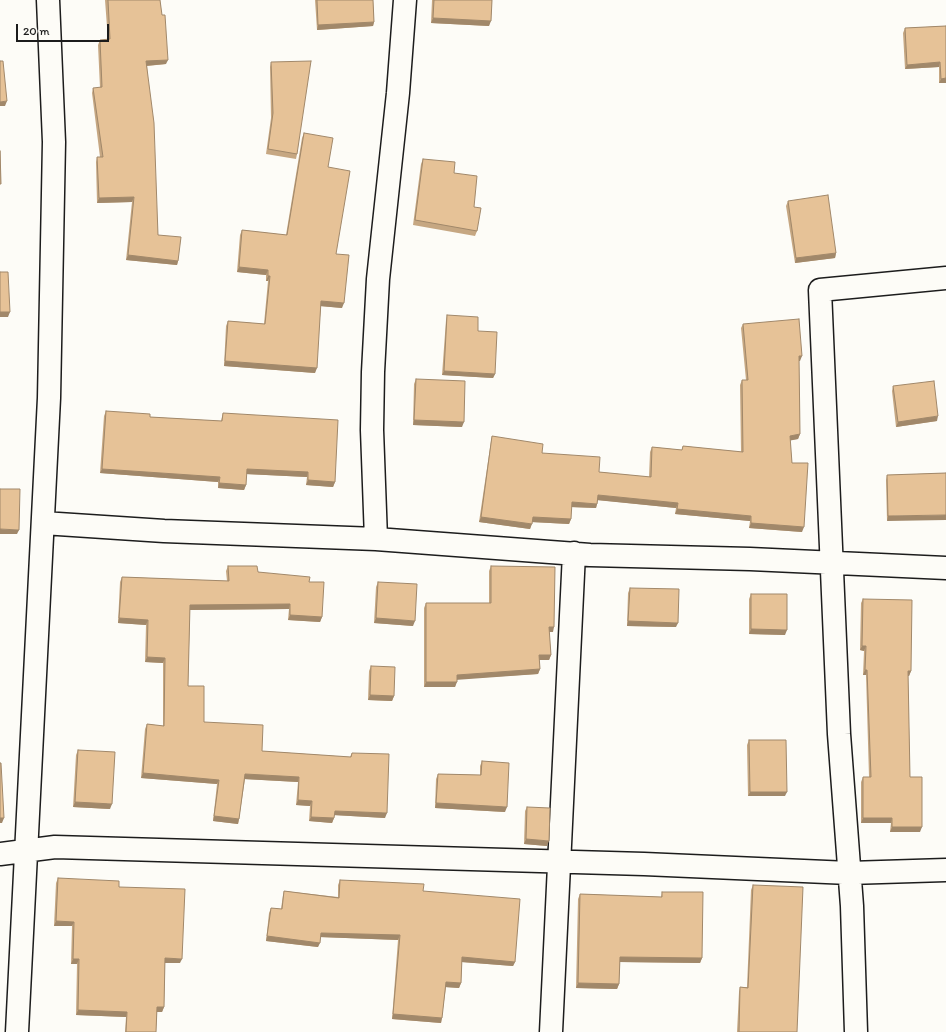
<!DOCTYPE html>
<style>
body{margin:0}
#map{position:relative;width:946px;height:1032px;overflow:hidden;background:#fdfcf7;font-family:Itim,sans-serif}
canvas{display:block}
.scale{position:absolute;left:16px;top:24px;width:93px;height:18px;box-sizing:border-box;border:2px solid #1c1c1c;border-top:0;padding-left:5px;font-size:12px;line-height:14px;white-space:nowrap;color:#1c1c1c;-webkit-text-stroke:3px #fdfcf7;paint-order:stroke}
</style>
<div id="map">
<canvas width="946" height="1032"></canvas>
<div class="scale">20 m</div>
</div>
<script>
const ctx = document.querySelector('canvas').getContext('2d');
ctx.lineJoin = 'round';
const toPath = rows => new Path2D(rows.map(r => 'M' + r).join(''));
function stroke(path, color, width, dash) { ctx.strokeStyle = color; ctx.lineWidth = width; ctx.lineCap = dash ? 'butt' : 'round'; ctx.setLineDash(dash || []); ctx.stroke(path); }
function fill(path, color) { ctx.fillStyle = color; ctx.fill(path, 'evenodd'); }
const minor = toPath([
 [43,523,164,531,376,539,590,555,750,559,946,568],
 [376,539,372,430,373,372,378,279,398,93,405,0],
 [0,854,55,847,644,864,849,873,946,870],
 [17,1032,49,398,54,142,48,0],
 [551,1032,574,553],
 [856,1032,852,906,839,734,820,290,946,278]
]);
stroke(minor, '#1c1c1c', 25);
stroke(minor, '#fdfcf7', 22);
fill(toPath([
 [105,0,160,0,166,64,147,66,158,235,178,261,177,265,126,260,132,202,97,203,96,162,97,157,100,157,92,93,93,88,100,88,98,45,100,40,108,40],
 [315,0,373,0,374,22,373,26,317,30],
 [432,0,492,0,489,26,431,23],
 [946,26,946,83,939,83,939,67,905,69,903,33,905,28],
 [271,62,297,154,296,159,266,154,271,118,270,67],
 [304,133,328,167,336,254,342,308,321,306,315,373,224,366,226,326,228,321,264,324,268,281,266,281,266,275,237,272,240,235,242,230,286,235,302,138],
 [423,159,454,173,474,207,477,231,475,236,413,225,421,164],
 [788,201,836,253,835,258,795,263,786,206],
 [447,315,478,331,495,374,493,378,442,375,446,320],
 [743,324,800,361,799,361,800,434,798,439,790,440,792,463,802,532,749,528,750,521,675,514,676,508,598,500,596,508,571,507,571,519,569,524,532,522,530,529,479,522,491,441,492,436,599,472,649,477,650,452,652,447,682,450,683,446,741,452,740,385,742,380,746,380,741,328],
 [416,379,462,427,413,425,414,384],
 [893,386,937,421,896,427,892,391],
 [106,411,150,417,221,421,223,413,335,482,333,487,306,485,307,477,246,474,246,485,244,490,218,488,218,482,100,473,104,416],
 [946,473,887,521,886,480,887,475],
 [228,566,258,572,309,582,322,617,320,622,288,620,289,609,190,610,188,686,204,722,262,751,350,757,352,753,385,818,334,815,334,818,332,823,309,821,310,806,296,805,298,782,245,779,239,819,238,824,213,821,217,784,141,778,145,729,147,724,163,726,163,663,145,662,146,625,118,623,120,582,122,577,227,581,226,571],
 [491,566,553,632,549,632,551,655,549,660,539,660,540,669,538,674,457,679,455,687,424,687,424,608,426,603,489,603,489,571],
 [378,582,413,626,374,623,376,587],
 [630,588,676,627,627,626,628,593],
 [751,594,785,635,749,634,749,599],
 [863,599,911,671,909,676,908,676,910,777,920,832,890,832,891,823,861,823,861,782,863,777,869,777,866,675,863,675,864,651,860,650,861,603],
 [371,666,394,696,392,701,368,700,369,671],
 [749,740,785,796,748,796,747,745],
 [78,750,110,809,73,807,76,755],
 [482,761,505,812,435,808,436,779,438,774,480,775,480,766],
 [527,807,547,846,524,844,525,811],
 [58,878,119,887,180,963,165,963,164,1007,162,1012,157,1012,156,1032,125,1032,126,1017,76,1015,77,964,71,964,72,926,54,926,56,883],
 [340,880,423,891,515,962,513,966,462,962,461,983,459,988,446,987,441,1023,392,1019,398,940,320,937,318,947,266,941,269,913,271,908,281,909,283,895,284,891,338,897,338,885],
 [753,885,797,1032,737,1032,739,992,740,987,747,987,751,890],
 [662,892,702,958,700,963,620,962,619,984,617,989,576,988,578,899,580,894,661,897]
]), '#c6a782');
fill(toPath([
 [433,18,491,21,489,26,431,23],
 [374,22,373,26,317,30,318,25],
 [168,60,166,64,144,66,146,61],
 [940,62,939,67,905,69,907,65],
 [946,78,946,83,939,83,941,79],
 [7,101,5,106,0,106,0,102],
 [134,197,132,202,97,203,99,198],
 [836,253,835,258,795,263,796,258],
 [128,255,178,261,177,265,126,260],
 [239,267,268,270,266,275,237,272],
 [268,276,270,276,268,281,266,281],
 [321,301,344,303,342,308,319,306],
 [0,312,10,312,8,317,0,317],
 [799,356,802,356,800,361,797,361],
 [225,361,317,368,315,373,224,366],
 [444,371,495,374,493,378,442,375],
 [938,416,937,421,896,427,898,422],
 [414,420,464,422,462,427,413,425],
 [800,434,798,439,788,441,790,436],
 [102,469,220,477,218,482,100,473],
 [247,469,308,472,307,477,245,474],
 [308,480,335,482,333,487,306,485],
 [219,483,246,485,244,490,218,488],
 [598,495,678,503,676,508,596,500],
 [572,502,597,504,596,508,570,507],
 [677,509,751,516,750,521,675,514],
 [946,515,946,520,887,521,888,516],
 [481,517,532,524,530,529,479,522],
 [533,517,571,519,569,524,531,522],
 [751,523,804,527,802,532,749,528],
 [0,529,19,530,17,534,0,534],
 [290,604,289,609,188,610,190,605],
 [290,615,322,617,320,622,288,620],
 [119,618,148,620,146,625,118,623],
 [376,618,415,621,413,626,374,623],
 [628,621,678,623,676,627,627,626],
 [549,627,554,627,553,632,547,632],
 [751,629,787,630,785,635,749,634],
 [862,646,866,646,864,651,860,650],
 [539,655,551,655,549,660,537,660],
 [147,657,165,658,163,663,145,662],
 [540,669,538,674,455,680,457,675],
 [865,670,867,670,866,675,863,675],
 [908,671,911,671,909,676,906,676],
 [426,682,457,682,455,687,424,687],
 [370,695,394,696,392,701,368,700],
 [143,773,219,780,217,784,141,778],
 [245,774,299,777,298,782,243,779],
 [750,792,787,792,785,796,748,796],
 [298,800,312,801,310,806,296,805],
 [75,802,112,804,110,809,73,807],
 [436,803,507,807,505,812,435,808],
 [335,811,387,813,385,818,333,815],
 [214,816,239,819,238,824,213,821],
 [311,817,334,818,332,823,309,821],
 [0,818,4,818,2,823,0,823],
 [863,818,892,818,891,823,861,823],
 [892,827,922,827,920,832,890,832],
 [526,839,549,841,547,846,524,844],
 [56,921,74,922,72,926,54,926],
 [321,933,400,935,398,940,319,937],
 [267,936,320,943,318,947,266,941],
 [462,957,515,962,513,966,461,962],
 [620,957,702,958,700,963,618,962],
 [165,958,182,959,180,963,163,963],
 [73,959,79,959,77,964,71,964],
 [446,982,461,983,459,988,444,987],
 [578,983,619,984,617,989,576,988],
 [157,1007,164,1007,162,1012,156,1012],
 [78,1010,127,1012,126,1017,76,1015],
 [393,1014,442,1018,441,1023,392,1019]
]), '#a1886a');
const building = toPath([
 [108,0,160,0,162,15,165,15,168,60,146,61,154,123,158,235,181,237,178,261,128,255,134,197,99,198,97,157,103,157,93,88,102,87,100,40,110,39,108,0],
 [317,0,373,0,374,22,318,25,317,0],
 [434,0,492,0,491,21,433,18,434,0],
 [946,26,946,78,941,79,940,62,907,65,905,28,946,26],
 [0,61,3,61,7,101,0,102,0,61],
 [311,61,297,154,268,149,273,113,271,62,311,61],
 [304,133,333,138,328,167,350,171,336,254,349,255,344,303,321,301,317,368,225,361,228,321,265,324,270,276,268,276,268,270,239,267,242,230,287,235,304,133],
 [0,151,1,184,0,184,0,151],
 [423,159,455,162,454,173,477,176,474,207,481,208,477,231,415,220,423,159],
 [828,195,836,253,796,258,788,201,828,195],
 [0,272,8,272,10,312,0,312,0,272],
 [447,315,478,317,478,331,497,332,495,374,444,371,447,315],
 [799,319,802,356,799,356,800,434,790,436,792,463,808,463,804,527,751,523,751,516,677,509,678,503,598,495,597,504,572,502,571,519,533,517,532,524,481,517,492,436,543,444,542,453,600,457,599,472,651,477,652,447,682,450,683,446,743,452,742,380,748,380,743,324,799,319],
 [416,379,465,381,464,422,414,420,416,379],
 [934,381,938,416,898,422,893,386,934,381],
 [106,411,150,414,150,417,222,421,223,413,338,420,335,482,308,480,308,472,247,469,246,485,219,483,220,477,102,469,106,411],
 [946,473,946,515,888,516,887,475,946,473],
 [0,489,20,489,19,530,0,529,0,489],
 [228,566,257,566,258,572,310,577,309,582,324,582,322,617,290,615,290,604,190,605,188,686,204,686,204,722,263,725,262,751,351,757,352,753,389,754,387,813,335,811,334,818,311,817,312,801,298,800,299,777,245,774,239,819,214,816,219,780,143,773,147,724,164,726,165,658,147,657,148,620,119,618,122,577,229,581,228,566],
 [491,566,555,567,554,627,549,627,551,655,539,655,540,669,457,675,457,682,426,682,426,603,491,603,491,566],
 [378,582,417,584,415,621,376,618,378,582],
 [630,588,679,589,678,623,628,621,630,588],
 [751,594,787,594,787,630,751,629,751,594],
 [863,599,912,600,911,671,908,671,910,777,922,777,922,827,892,827,892,818,863,818,863,777,871,777,867,670,865,670,866,646,862,646,863,599],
 [371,666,395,667,394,696,370,695,371,666],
 [749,740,786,740,787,792,750,792,749,740],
 [78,750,115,752,112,804,75,802,78,750],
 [482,761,509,763,507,807,436,803,438,774,481,775,482,761],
 [0,763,1,763,4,818,0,818,0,763],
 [527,807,550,808,549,841,526,839,527,807],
 [58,878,119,881,119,887,185,889,182,959,165,958,164,1007,157,1007,156,1032,126,1032,127,1012,78,1010,79,959,73,959,74,922,56,921,58,878],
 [340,880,424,884,423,891,520,899,515,962,462,957,461,983,446,982,442,1018,393,1014,400,935,321,933,320,943,267,936,271,908,282,909,284,891,339,898,340,880],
 [753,885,803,887,797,1032,739,1032,740,987,748,988,753,885],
 [662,892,703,892,702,958,620,957,619,984,578,983,580,894,662,897,662,892]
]);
fill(building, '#e6c297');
stroke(building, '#a1886a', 1);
</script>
